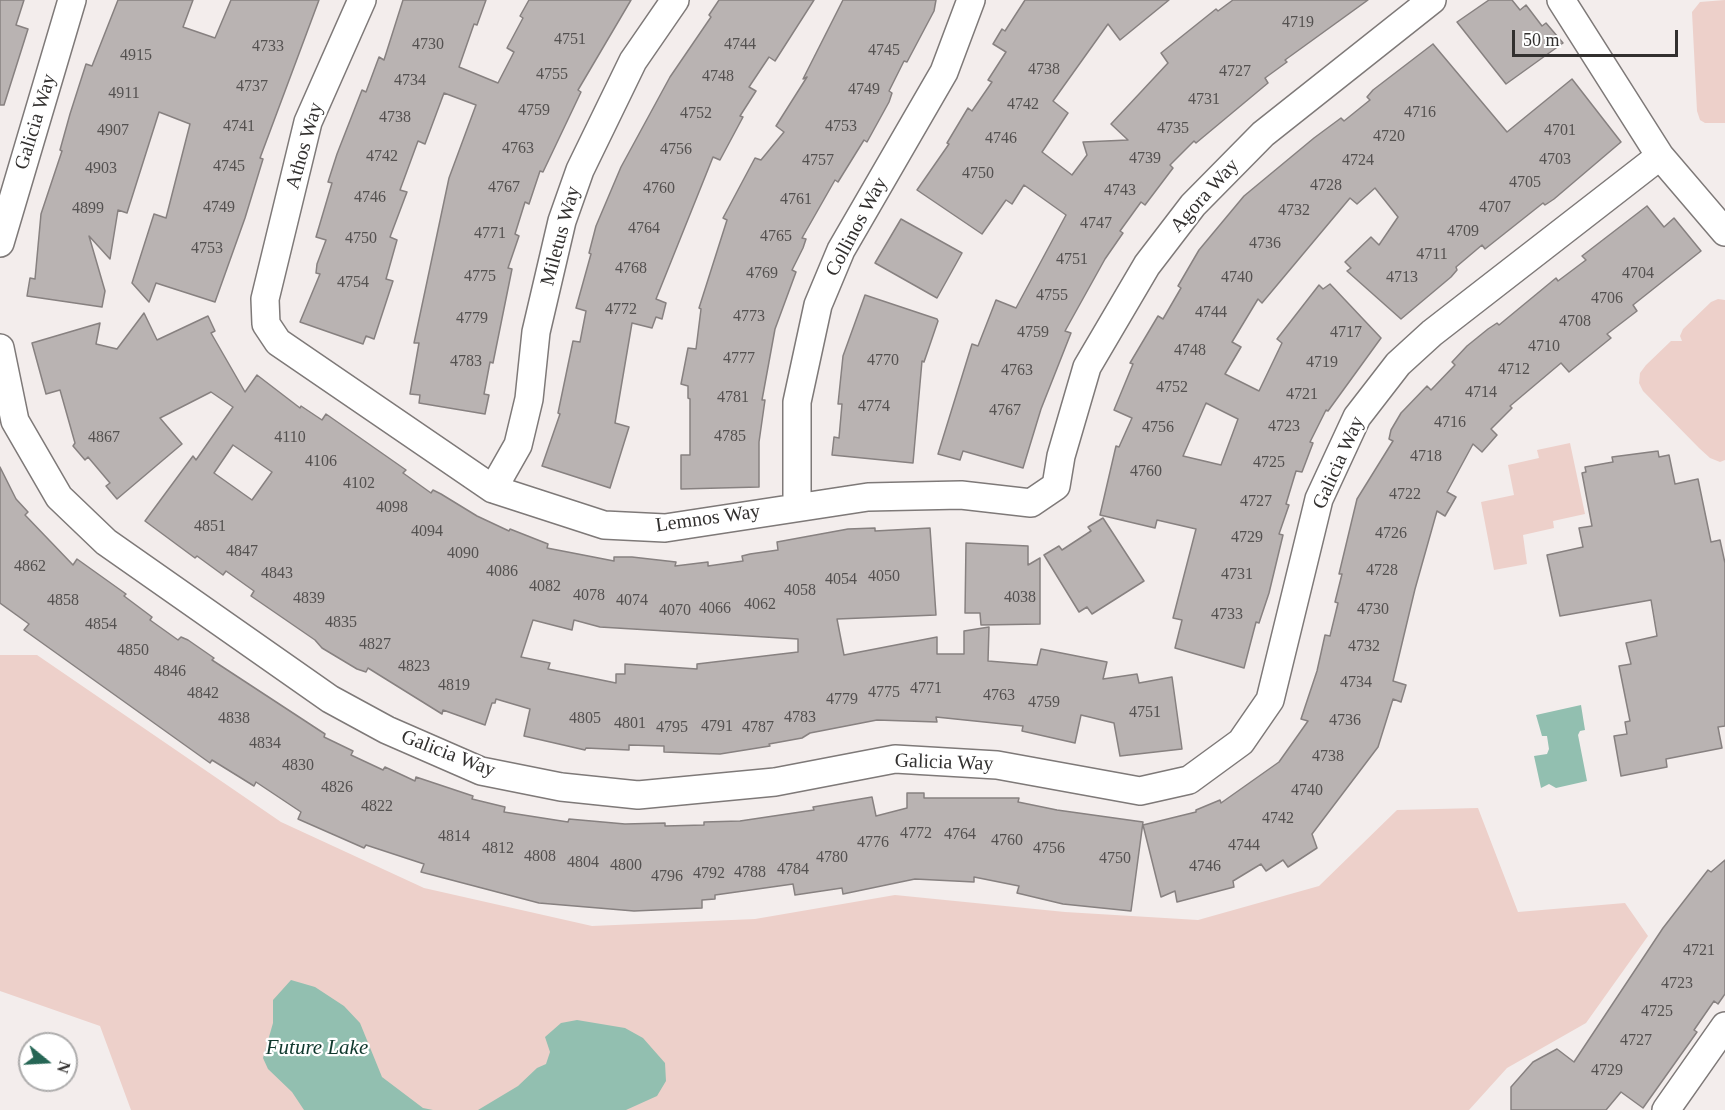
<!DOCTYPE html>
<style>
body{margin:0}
#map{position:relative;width:1725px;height:1110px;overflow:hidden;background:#f3edec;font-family:"Times New Roman",serif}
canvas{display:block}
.north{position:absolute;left:18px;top:1032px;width:60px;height:60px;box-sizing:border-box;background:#fff;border:2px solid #adacac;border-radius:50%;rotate:108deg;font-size:16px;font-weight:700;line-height:24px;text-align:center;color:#32302f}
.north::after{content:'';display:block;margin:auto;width:21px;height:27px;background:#266655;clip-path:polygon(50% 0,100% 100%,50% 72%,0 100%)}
.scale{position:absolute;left:1512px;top:30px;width:166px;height:27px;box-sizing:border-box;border:3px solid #32302f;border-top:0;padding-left:8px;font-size:18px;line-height:21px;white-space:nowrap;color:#32302f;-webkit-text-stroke:4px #fff;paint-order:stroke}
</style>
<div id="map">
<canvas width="1725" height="1110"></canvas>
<div class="north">N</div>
<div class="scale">50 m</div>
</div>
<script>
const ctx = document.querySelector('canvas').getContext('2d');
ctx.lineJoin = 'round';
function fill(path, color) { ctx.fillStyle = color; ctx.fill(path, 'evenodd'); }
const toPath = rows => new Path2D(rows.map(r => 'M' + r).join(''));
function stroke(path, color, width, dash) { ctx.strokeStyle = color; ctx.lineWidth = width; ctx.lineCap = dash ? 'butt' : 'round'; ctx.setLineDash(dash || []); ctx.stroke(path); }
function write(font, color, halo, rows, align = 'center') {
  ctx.font = font + ' "Times New Roman",serif'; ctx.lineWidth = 4.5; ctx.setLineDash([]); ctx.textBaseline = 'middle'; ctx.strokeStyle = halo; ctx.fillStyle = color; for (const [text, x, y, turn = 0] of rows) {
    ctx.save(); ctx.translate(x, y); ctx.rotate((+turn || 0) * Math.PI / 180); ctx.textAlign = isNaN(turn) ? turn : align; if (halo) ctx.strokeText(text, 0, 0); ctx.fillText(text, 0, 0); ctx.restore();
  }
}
fill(toPath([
 [1725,0,1725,123,1705,123,1700,120,1697,111,1692,12,1700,2],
 [1718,299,1725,300,1725,460,1720,462,1710,458,1699,448,1643,391,1639,383,1640,373,1646,365,1671,341,1682,341,1680,336,1683,329,1711,302],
 [1570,443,1585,514,1553,521,1554,528,1523,535,1527,564,1494,570,1481,502,1514,495,1508,465,1539,458,1537,450],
 [0,655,37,655,281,822,424,888,592,926,755,919,895,895,1065,912,1198,920,1319,886,1397,810,1478,808,1518,912,1625,903,1648,936,1586,1023,1507,1068,1469,1110,131,1110,100,1026,0,991]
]), '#edd0ca');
fill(toPath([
 [1581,705,1585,730,1580,731,1578,735,1587,781,1556,788,1549,784,1541,788,1534,756,1547,754,1549,749,1547,736,1542,736,1536,715],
 [291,980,315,987,344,1006,360,1023,382,1077,423,1108,433,1110,304,1110,292,1092,268,1069,263,1058,273,1023,273,1000],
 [577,1020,625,1028,643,1038,665,1063,666,1081,657,1096,626,1110,478,1110,518,1086,537,1068,546,1064,550,1052,545,1037,561,1023]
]), '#92bfb0');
const building = toPath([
 [0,0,24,0,16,25,28,29,4,105,0,105,0,0],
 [118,0,193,0,183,27,215,38,231,0,319,0,260,158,263,159,245,218,215,302,156,283,149,302,132,283,154,214,166,218,190,124,159,112,127,213,118,210,110,259,89,236,105,291,102,307,27,296,30,278,35,279,41,214,62,151,60,150,70,114,86,64,92,66,118,0],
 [403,0,486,0,477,25,474,24,459,67,498,83,514,52,507,48,523,18,520,16,529,0,631,0,578,90,581,92,543,172,540,171,529,204,525,202,515,234,519,236,508,268,512,269,493,363,490,362,484,394,489,395,485,414,419,403,420,395,410,394,419,343,414,343,449,178,476,105,444,93,425,144,418,141,400,190,407,192,390,237,397,240,386,279,393,281,374,339,366,336,363,344,300,322,320,274,316,273,317,264,326,240,316,237,332,183,328,182,337,154,362,90,366,92,379,57,384,60,403,0],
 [719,0,814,0,775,61,769,57,749,87,756,91,740,116,743,117,720,160,713,157,656,299,666,303,662,319,656,317,652,328,632,323,615,423,629,427,610,488,542,466,560,414,558,413,573,341,580,342,586,311,576,308,591,254,589,253,596,226,621,167,670,77,711,17,709,15,719,0],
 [843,0,936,0,934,11,907,62,904,61,889,91,892,93,889,102,867,142,864,140,838,182,835,180,802,238,806,239,803,248,792,270,796,272,775,329,762,400,765,400,759,442,759,487,681,489,681,455,690,455,690,399,688,398,688,386,681,384,688,348,696,349,701,309,699,308,727,220,723,218,755,158,761,160,784,132,776,126,807,77,803,79,843,0],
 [1025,0,1169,0,1120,40,1108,24,1053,101,1068,113,1042,152,1072,175,1087,155,1083,142,1128,140,1111,124,1168,63,1161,53,1216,9,1218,11,1233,0,1368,0,1285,60,1287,62,1265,78,1268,83,1196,143,1194,141,1170,165,1173,168,1145,205,1141,202,1120,231,1123,233,1105,259,1065,331,1071,333,1041,409,1023,468,963,451,960,460,938,454,972,344,978,346,996,300,1016,308,1066,215,1024,185,1012,204,1006,200,982,234,917,190,949,144,947,143,968,108,972,111,992,82,988,80,1006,52,993,44,1002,29,1005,31,1025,0],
 [1489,0,1512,0,1520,10,1526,5,1542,26,1546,23,1563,43,1506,84,1457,22,1489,0],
 [1433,44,1507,132,1572,79,1621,142,1554,199,1545,205,1543,203,1485,249,1482,245,1456,267,1457,270,1451,277,1401,319,1347,271,1351,268,1345,262,1371,237,1379,245,1398,217,1375,188,1357,204,1350,198,1262,303,1258,299,1232,342,1241,347,1225,374,1259,391,1282,343,1277,339,1319,285,1323,289,1330,284,1381,338,1328,411,1326,410,1310,442,1313,443,1302,472,1296,471,1286,504,1289,505,1279,534,1283,535,1269,593,1259,623,1256,622,1244,668,1175,648,1182,620,1173,618,1196,529,1157,520,1155,528,1100,515,1116,446,1119,447,1132,418,1114,410,1133,364,1130,363,1158,316,1163,319,1181,288,1178,286,1199,250,1244,196,1314,138,1341,118,1344,121,1370,100,1367,97,1373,90,1433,44],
 [1206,403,1238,419,1221,465,1183,456,1206,403],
 [1647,206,1664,227,1674,218,1701,251,1633,305,1637,311,1607,334,1611,338,1569,372,1561,363,1510,406,1512,408,1491,429,1497,435,1482,452,1473,444,1447,492,1456,497,1445,516,1437,511,1415,589,1393,681,1406,685,1401,702,1393,699,1378,747,1312,834,1317,848,1288,867,1283,860,1266,871,1261,864,1233,881,1234,887,1177,902,1175,891,1161,897,1143,825,1196,812,1196,810,1220,800,1221,803,1279,762,1308,721,1301,719,1317,671,1325,635,1330,636,1338,603,1335,602,1342,574,1339,574,1357,499,1393,441,1389,439,1391,430,1401,413,1427,386,1431,390,1455,365,1452,362,1467,346,1488,329,1497,323,1499,325,1556,278,1558,281,1586,260,1582,256,1647,206],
 [901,219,962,253,937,298,875,263,901,219],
 [865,295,937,319,938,321,924,362,922,361,913,463,832,455,834,437,839,438,842,404,838,404,843,356,865,295],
 [144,313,157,340,208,316,215,331,211,333,245,392,257,375,300,408,301,406,322,420,326,414,406,470,403,473,431,493,433,490,441,494,477,516,509,531,510,529,548,544,547,548,614,561,614,557,632,557,676,562,675,566,708,562,708,566,743,561,742,556,750,554,778,550,777,542,848,529,875,528,875,531,930,528,936,615,837,619,844,655,937,637,937,654,964,654,964,631,989,627,988,661,1037,665,1041,649,1107,662,1103,679,1137,674,1139,683,1172,677,1182,749,1120,756,1114,723,1081,715,1075,743,1022,731,1023,726,936,717,937,722,877,720,810,733,802,738,769,744,770,746,720,754,664,752,664,746,629,745,629,750,586,748,585,750,524,736,530,709,496,699,495,703,492,703,485,725,443,710,442,714,368,668,366,672,357,669,322,648,315,640,251,596,254,591,226,571,223,575,197,556,195,558,145,521,193,456,196,460,233,407,211,392,160,418,182,444,117,499,106,486,110,483,88,457,85,460,73,446,75,443,60,390,46,394,32,343,100,323,96,344,117,349,144,313],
 [233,445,272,472,252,500,214,473,233,445],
 [533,620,572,630,574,620,600,627,798,639,798,652,697,664,697,669,625,664,625,674,616,674,616,683,548,669,550,663,521,657,533,620],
 [1658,451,1659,457,1669,455,1675,484,1698,479,1711,542,1720,540,1725,563,1725,726,1718,727,1722,748,1666,759,1667,767,1621,776,1614,736,1627,734,1625,722,1630,721,1619,666,1631,664,1626,643,1657,636,1651,600,1560,616,1547,555,1583,547,1579,528,1592,526,1582,473,1586,472,1585,467,1613,462,1612,457,1658,451],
 [0,467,16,499,28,512,25,515,73,565,77,559,126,594,124,596,152,617,150,620,178,640,181,637,188,640,214,658,212,660,325,734,324,737,353,751,351,755,383,770,385,767,415,781,416,777,473,796,472,799,505,807,504,812,568,822,569,819,625,824,665,823,665,826,704,825,704,822,740,821,814,810,813,807,872,797,876,816,907,808,907,793,924,793,924,798,1019,798,1018,802,1057,810,1143,822,1131,911,1063,904,1017,893,1019,886,974,877,974,882,915,879,843,894,842,888,795,895,793,884,715,895,715,899,702,900,702,908,634,911,539,903,421,872,424,864,366,845,364,848,298,819,301,812,256,782,254,786,212,760,210,763,24,630,29,624,0,603,0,467],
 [1103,518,1144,581,1092,614,1087,607,1079,612,1044,555,1059,546,1062,550,1091,531,1088,527,1103,518],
 [966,543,1028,546,1028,565,1040,558,1040,624,981,625,980,613,965,613,966,543],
 [1725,860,1725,994,1718,1004,1714,1001,1694,1030,1697,1032,1643,1108,1621,1092,1606,1110,1511,1110,1511,1087,1533,1062,1557,1049,1574,1062,1663,928,1708,870,1711,872,1725,860]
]);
fill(building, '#b9b3b2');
stroke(building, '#878180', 1.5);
const minor = toPath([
 [362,0,308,122,265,299,266,324,278,342,493,489,604,525,665,528,868,497,961,495,1031,503,1056,486,1061,456,1087,367,1147,265,1193,205,1263,134,1432,0],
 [1561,0,1660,156,1725,232],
 [0,243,72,0],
 [0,348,15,421,59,497,106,542,330,699,387,730,481,771,561,787,638,795,775,782,895,759,997,765,1140,791,1189,780,1241,742,1270,700,1319,499,1357,417,1398,364,1432,333,1660,156],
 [493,489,518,445,529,399,536,332,562,221,580,170,633,61,675,0],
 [797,506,797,402,818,305,841,250,944,72,971,0],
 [1666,1110,1725,1026]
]);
stroke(minor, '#7e7978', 30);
stroke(minor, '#fff', 27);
write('16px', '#545150', null, [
 ["4719",1298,23],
 ["4751",570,40],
 ["4730",428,45],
 ["4744",740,45],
 ["4733",268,47],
 ["4745",884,51],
 ["4915",136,56],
 ["4738",1044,70],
 ["4727",1235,72],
 ["4755",552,75],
 ["4748",718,77],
 ["4734",410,81],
 ["4737",252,87],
 ["4749",864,90],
 ["4911",124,94],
 ["4731",1204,100],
 ["4742",1023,105],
 ["4759",534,111],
 ["4716",1420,113],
 ["4752",696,114],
 ["4738",395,118],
 ["4741",239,127],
 ["4753",841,127],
 ["4735",1173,129],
 ["4907",113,131],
 ["4701",1560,131],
 ["4720",1389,137],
 ["4746",1001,139],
 ["4763",518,149],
 ["4756",676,150],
 ["4742",382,157],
 ["4739",1145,159],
 ["4703",1555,160],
 ["4757",818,161],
 ["4724",1358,161],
 ["4745",229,167],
 ["4903",101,169],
 ["4750",978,174],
 ["4705",1525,183],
 ["4728",1326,186],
 ["4767",504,188],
 ["4760",659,189],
 ["4743",1120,191],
 ["4746",370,198],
 ["4761",796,200],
 ["4749",219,208],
 ["4707",1495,208],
 ["4899",88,209],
 ["4732",1294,211],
 ["4747",1096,224],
 ["4764",644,229],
 ["4709",1463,232],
 ["4771",490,234],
 ["4765",776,237],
 ["4750",361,239],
 ["4736",1265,244],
 ["4753",207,249],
 ["4711",1432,255],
 ["4751",1072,260],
 ["4768",631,269],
 ["4769",762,274],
 ["4704",1638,274],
 ["4775",480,277],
 ["4740",1237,278],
 ["4713",1402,278],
 ["4754",353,283],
 ["4755",1052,296],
 ["4706",1607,299],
 ["4772",621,310],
 ["4744",1211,313],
 ["4773",749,317],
 ["4779",472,319],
 ["4708",1575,322],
 ["4759",1033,333],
 ["4717",1346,333],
 ["4710",1544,347],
 ["4748",1190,351],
 ["4777",739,359],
 ["4770",883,361],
 ["4783",466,362],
 ["4719",1322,363],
 ["4712",1514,370],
 ["4763",1017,371],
 ["4752",1172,388],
 ["4714",1481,393],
 ["4721",1302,395],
 ["4781",733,398],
 ["4774",874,407],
 ["4767",1005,411],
 ["4716",1450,423],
 ["4723",1284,427],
 ["4756",1158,428],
 ["4785",730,437],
 ["4867",104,438],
 ["4110",290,438],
 ["4718",1426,457],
 ["4106",321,462],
 ["4725",1269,463],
 ["4760",1146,472],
 ["4102",359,484],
 ["4722",1405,495],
 ["4727",1256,502],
 ["4098",392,508],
 ["4851",210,527],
 ["4094",427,532],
 ["4726",1391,534],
 ["4729",1247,538],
 ["4847",242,552],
 ["4090",463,554],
 ["4862",30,567],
 ["4728",1382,571],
 ["4086",502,572],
 ["4843",277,574],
 ["4731",1237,575],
 ["4050",884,577],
 ["4054",841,580],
 ["4082",545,587],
 ["4058",800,591],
 ["4078",589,596],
 ["4038",1020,598],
 ["4839",309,599],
 ["4858",63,601],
 ["4074",632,601],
 ["4062",760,605],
 ["4066",715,609],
 ["4730",1373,610],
 ["4070",675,611],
 ["4733",1227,615],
 ["4835",341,623],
 ["4854",101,625],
 ["4827",375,645],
 ["4732",1364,647],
 ["4850",133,651],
 ["4823",414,667],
 ["4846",170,672],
 ["4734",1356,683],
 ["4819",454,686],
 ["4771",926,689],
 ["4775",884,693],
 ["4842",203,694],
 ["4763",999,696],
 ["4779",842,700],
 ["4759",1044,703],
 ["4751",1145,713],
 ["4783",800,718],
 ["4838",234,719],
 ["4805",585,719],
 ["4736",1345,721],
 ["4801",630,724],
 ["4791",717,727],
 ["4795",672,728],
 ["4787",758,728],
 ["4834",265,744],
 ["4738",1328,757],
 ["4830",298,766],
 ["4826",337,788],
 ["4740",1307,791],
 ["4822",377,807],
 ["4742",1278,819],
 ["4772",916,834],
 ["4764",960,835],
 ["4814",454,837],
 ["4760",1007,841],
 ["4776",873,843],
 ["4744",1244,846],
 ["4812",498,849],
 ["4756",1049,849],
 ["4808",540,857],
 ["4780",832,858],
 ["4750",1115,859],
 ["4804",583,863],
 ["4800",626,866],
 ["4746",1205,867],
 ["4784",793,870],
 ["4788",750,873],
 ["4792",709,874],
 ["4796",667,877],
 ["4721",1699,951],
 ["4723",1677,984],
 ["4725",1657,1012],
 ["4727",1636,1041],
 ["4729",1607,1071]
]);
write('20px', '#32302f', '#fff', [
 ["Galicia Way",36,122,-73],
 ["Athos Way",305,146,-74],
 ["Agora Way",1205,196,-48],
 ["Collinos Way",857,227,-62],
 ["Miletus Way",561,236,-75],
 ["Galicia Way",1339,463,-66],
 ["Lemnos Way",708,519,-8],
 ["Galicia Way",448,754,21],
 ["Galicia Way",944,763,2]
]);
write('italic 21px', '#0f382d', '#fff', [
 ["Future Lake",317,1048]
]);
</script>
